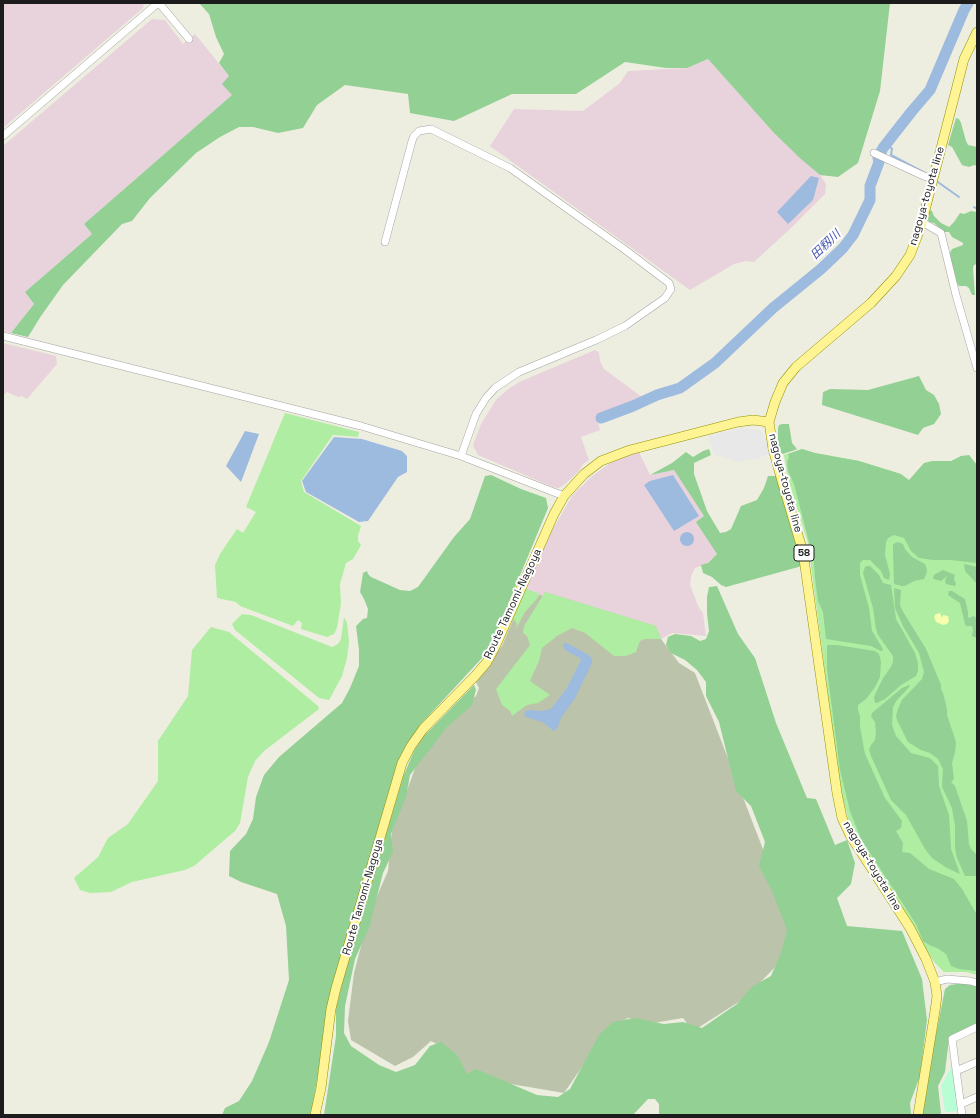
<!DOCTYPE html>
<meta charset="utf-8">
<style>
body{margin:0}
#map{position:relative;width:980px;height:1118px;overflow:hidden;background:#eeeee0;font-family:"Space Grotesk",sans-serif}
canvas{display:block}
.frame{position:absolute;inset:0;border:4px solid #1c1c1c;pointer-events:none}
</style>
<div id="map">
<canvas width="980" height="1118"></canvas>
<div class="frame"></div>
</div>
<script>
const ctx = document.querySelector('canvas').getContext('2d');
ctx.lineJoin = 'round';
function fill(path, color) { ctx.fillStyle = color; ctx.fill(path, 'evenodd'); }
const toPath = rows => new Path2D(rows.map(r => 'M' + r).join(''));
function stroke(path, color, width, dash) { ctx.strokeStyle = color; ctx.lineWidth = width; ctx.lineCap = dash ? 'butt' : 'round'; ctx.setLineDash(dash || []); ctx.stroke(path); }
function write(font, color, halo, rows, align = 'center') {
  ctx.font = font + ' "Space Grotesk","Noto Sans JP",sans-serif'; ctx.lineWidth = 4; ctx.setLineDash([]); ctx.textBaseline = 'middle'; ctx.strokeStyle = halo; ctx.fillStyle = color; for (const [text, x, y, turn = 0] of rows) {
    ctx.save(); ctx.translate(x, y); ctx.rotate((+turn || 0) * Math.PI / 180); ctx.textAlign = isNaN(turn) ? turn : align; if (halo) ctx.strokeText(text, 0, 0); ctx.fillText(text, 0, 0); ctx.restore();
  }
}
fill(toPath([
 [3,3,144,3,143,8,3,128],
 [152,19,165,20,183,44,195,34,229,76,232,95,84,224,92,234,25,292,34,304,11,333,3,331,3,146],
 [708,59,774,133,820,175,826,184,825,194,790,229,754,262,746,261,734,264,690,290,490,146,514,109,583,111,620,83,628,71,687,68],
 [3,343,56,356,57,364,27,399,22,396,18,397,7,392,3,396],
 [595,350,599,353,600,361,604,369,642,397,596,416,600,430,581,437,589,460,583,464,578,472,565,484,559,488,553,487,478,455,473,445,481,424,496,400,507,390,519,382],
 [639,452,650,475,674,470,704,516,697,522,717,554,708,563,695,568,691,576,690,585,699,608,703,613,706,636,672,633,661,639,656,626,545,592,543,596,526,589,552,531,572,496,592,476,609,464,629,454]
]), '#e8d2dc');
fill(toPath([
 [526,589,543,596,545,592,656,626,661,639,679,663,695,673,788,914,794,939,783,959,745,998,693,1031,683,1018,653,1023,628,1018,604,1031,584,1064,564,1093,440,1072,444,1048,431,1041,413,1057,395,1066,351,1040,348,1021,354,973,370,912,388,871,392,831,417,763,464,706,476,696,479,688,476,682,502,646]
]), '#bbc3ab');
fill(toPath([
 [285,413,359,432,358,437,333,435,301,481,304,492,361,526,358,536,358,541,361,545,353,559,346,563,340,584,341,603,337,628,334,634,327,637,301,629,302,623,298,620,293,626,240,606,236,602,217,598,215,565,220,554,237,529,243,533,256,512,246,507],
 [802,449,815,453,859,461,901,474,922,510,977,522,977,975,966,972,944,972,934,962,866,853,849,821,841,793,808,543,788,479,784,455],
 [526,589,540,594,536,600,525,612,516,629,517,624,513,618],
 [545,592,656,626,661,639,645,639,640,641,636,652,626,656,614,656,585,633,572,628,557,636,542,648,539,661,530,681,550,695,538,703,527,705,512,716,510,711,502,705,496,689,530,645,527,636,523,633,524,626],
 [242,614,251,615,332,647,338,644,341,639,344,617,347,623,349,642,347,658,342,676,329,700,319,698,235,630,232,624],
 [211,627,229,632,318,706,319,709,264,751,255,761,248,777,240,823,235,831,194,866,185,870,132,882,111,892,90,893,80,890,74,878,98,857,108,838,128,824,158,781,158,741,188,696,192,650]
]), '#aeeda2');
fill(toPath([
 [199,3,890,3,880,91,858,163,838,177,820,175,801,159,774,133,708,59,687,68,666,68,625,62,576,94,512,94,454,121,410,113,408,94,345,85,317,105,303,128,278,133,253,127,239,127,220,137,196,153,150,198,132,221,122,224,63,285,41,316,28,337,11,333,34,304,25,292,92,234,84,224,232,95,222,84,229,76,219,63,224,54,216,37,209,14],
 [956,118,959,119,961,123,966,141,968,145,977,147,977,166,974,165,969,167,962,165,952,147,948,145],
 [930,210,932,211,934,216,941,223,949,227,954,222,960,213,964,214,971,211,977,212,977,264,974,265,973,268,975,295,972,295,969,288,966,286,959,286,957,283,951,260,950,253,952,249,963,245,963,243,952,237,949,232,944,232,934,223,929,222,927,217],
 [919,376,926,390,934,395,939,404,941,414,934,424,923,428,918,435,822,405,823,392,830,389,868,390],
 [782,424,789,424,792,443,797,449,795,450,783,454,779,452,778,449,778,428,779,425],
 [709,449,711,455,694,463,694,474,707,511,720,533,726,532,731,529,741,506,757,500,764,488,768,476,777,476,797,545,802,566,726,587,721,585,712,577,703,573,701,565,708,563,717,554,696,522,704,516,674,470,650,475,672,463,686,452,693,457,703,451],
 [802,449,815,453,859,461,901,474,909,480,924,463,932,461,951,461,961,456,969,455,977,465,977,563,950,560,933,560,919,558,911,551,904,538,894,535,888,538,886,542,885,555,890,574,889,580,884,578,881,571,870,560,863,560,860,563,860,575,869,608,872,631,883,649,882,651,881,651,871,646,826,639,823,612,818,601,815,578,813,551,810,546,794,484,788,471,787,462,789,457,788,454],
 [491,475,521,489,546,498,548,508,494,638,482,658,420,725,405,750,327,1009,318,1074,312,1110,310,1115,222,1115,225,1108,239,1101,252,1081,269,1042,289,980,286,926,277,894,241,882,229,876,230,851,246,834,253,819,256,797,264,775,279,757,342,703,350,688,359,666,359,650,356,626,363,619,367,618,368,609,364,599,360,592,363,573,367,571,368,574,371,577,400,590,410,591,418,587,454,537,470,519,485,476],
 [898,542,903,544,905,549,912,557,925,564,927,570,926,575,924,579,914,581,905,586,902,586,894,584,893,551,893,544],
 [964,564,977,567,977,584,965,571],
 [867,566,870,566,879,575,883,583,891,585,896,619,915,653,918,663,918,671,916,676,901,685,885,699,877,703,875,703,874,697,883,678,891,667,893,662,893,656,878,635,876,629,873,608,863,573,865,567],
 [943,570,955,575,954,579,956,584,955,586,946,584,945,581,947,576,941,581,934,579,933,577,934,575],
 [717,586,738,634,755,658,776,723,807,798,816,799,835,845,847,840,855,863,851,884,837,898,847,926,902,931,922,979,927,1020,920,1076,910,1103,911,1115,659,1115,659,1104,655,1099,648,1099,633,1115,324,1115,336,1036,336,1009,345,972,403,777,414,751,424,736,474,685,476,690,472,705,447,727,410,775,406,797,391,834,393,852,383,873,369,928,355,959,345,1006,344,1033,351,1046,379,1065,396,1072,415,1065,430,1046,441,1042,457,1055,467,1074,476,1069,537,1095,558,1097,570,1089,599,1035,613,1022,635,1018,664,1024,683,1022,702,1028,737,1004,753,986,771,976,781,953,787,930,773,893,759,866,765,842,751,806,736,791,719,722,706,696,706,682,697,670,685,660,671,653,666,645,668,637,675,634,691,636,700,641,706,639,709,631,707,613,707,597,709,587],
 [894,588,901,590,900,605,902,610,926,649,941,685,941,689,943,693,947,709,947,715,956,742,955,752,952,763,954,779,951,782,955,786,967,821,969,844,971,849,977,855,977,876,965,876,957,858,955,848,955,826,952,808,942,787,943,769,938,759,930,753,921,750,908,742,897,720,896,716,898,709,902,700,922,679,924,672,919,653,903,626,895,608],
 [949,591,952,591,965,599,968,612,968,617,969,618,974,616,976,618,977,638,972,636,973,630,972,626,966,626,965,624,960,603,948,595],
 [827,645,837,645,875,651,879,654,881,662,880,677,875,687,866,699,858,705,858,710,860,716,860,727,865,754,885,798,902,821,901,828,896,831,903,843,902,852,910,853,929,869,954,879,962,889,977,915,977,971,959,969,951,966,946,954,937,948,931,946,923,941,916,924,861,839,850,811,840,770,827,669],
 [909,685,910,686,897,700,893,707,892,725,896,736,911,753,930,758,938,766,939,786,949,815,951,849,960,874,947,868,932,858,925,849,906,815,891,800,871,756,869,750,871,745,875,740,876,733,875,722,871,716,872,713,902,688],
 [964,983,977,986,977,1024,949,1039,945,1072,938,1086,941,1113,939,1115,921,1115,923,1099,945,989,950,985]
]), '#92d094');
fill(toPath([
 [940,613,942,618,943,615,948,616,949,621,947,624,943,625,936,622,934,617,935,615,936,614]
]), '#f5ffad');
fill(toPath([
 [954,1062,959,1111,945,1112,941,1086]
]), '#b9fdd5');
fill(toPath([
 [741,428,760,430,766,439,771,453,755,460,750,459,738,462,714,454,708,436]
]), '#e8e8e8');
fill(toPath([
 [811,176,819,178,813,200,788,224,777,212],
 [245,431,259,434,241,482,226,466],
 [334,437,362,439,402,451,407,456,407,472,398,477,368,521,359,522,306,492,302,481],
 [673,475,699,516,674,531,644,485,650,481],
 '680 539a7 7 0 1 1 14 0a7 7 0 1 1-14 0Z',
 [565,643,567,643,590,656,592,660,592,663,575,698,561,718,557,729,554,731,542,722,526,717,524,714,526,711,529,710,541,711,551,709,567,688,581,660,580,658,565,650,563,645]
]), '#9dbadf');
stroke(toPath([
 [887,144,892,149,891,155,925,173],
 [935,180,959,197],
 [974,207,977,209]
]), '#9dbadf', 2);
stroke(toPath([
 [601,418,633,406,657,395,680,388,715,363,773,308,821,269,843,248,853,235,870,200,870,186,879,162,878,158,883,148,912,111,930,90,964,10,968,3]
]), '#9dbadf', 11);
const minor = toPath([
 [159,3,189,39],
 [3,136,158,3],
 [874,153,926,177,933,179],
 [922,222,941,233,956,295,977,368],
 [385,242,412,141,414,136,419,131,431,129,510,168,624,249,669,283,671,289,665,298,625,326,596,340,519,372,495,388,486,398,476,414,461,456],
 [3,336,361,426,461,456,564,496],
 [935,982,947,979,970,981,977,983],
 [956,1071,977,1062],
 [961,1104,977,1097],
 [962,1115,952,1039,977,1027]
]);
const major = toPath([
 [315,1115,321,1088,331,1009,336,988,402,763,411,746,423,729,475,676,487,662,496,645,554,514,564,496,584,474,601,461,630,450,738,422,753,420,769,422],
 [918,1115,935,1011,937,996,935,982,926,959,910,928,850,835,842,818,837,793,803,552,782,481,773,449,769,422,775,402,783,383,796,367,871,303,896,276,910,255,917,237,922,222,964,59,977,32]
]);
stroke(minor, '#a3a3a3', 8);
stroke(major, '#939300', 10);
stroke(minor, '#fff', 7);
stroke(major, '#fff494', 9);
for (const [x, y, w] of [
 [804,553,20]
]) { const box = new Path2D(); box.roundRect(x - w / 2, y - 8, w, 16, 3); ctx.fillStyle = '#fff'; ctx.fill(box); stroke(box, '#1c1c1c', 1); }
write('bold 10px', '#1c1c1c', null, [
 ["58",804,553]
]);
write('11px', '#1c1c1c', '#fff', [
 ["nagoya-toyota line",927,196,-74],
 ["nagoya-toyota line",785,483,75],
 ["Route Tamomi-Nagoya",513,604,-65],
 ["nagoya-toyota line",872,866,59],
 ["Route Tamomi-Nagoya",363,897,-74]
]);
write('italic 12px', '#4355b1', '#fff', [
 ["田籾川",826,245,-44]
]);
</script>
